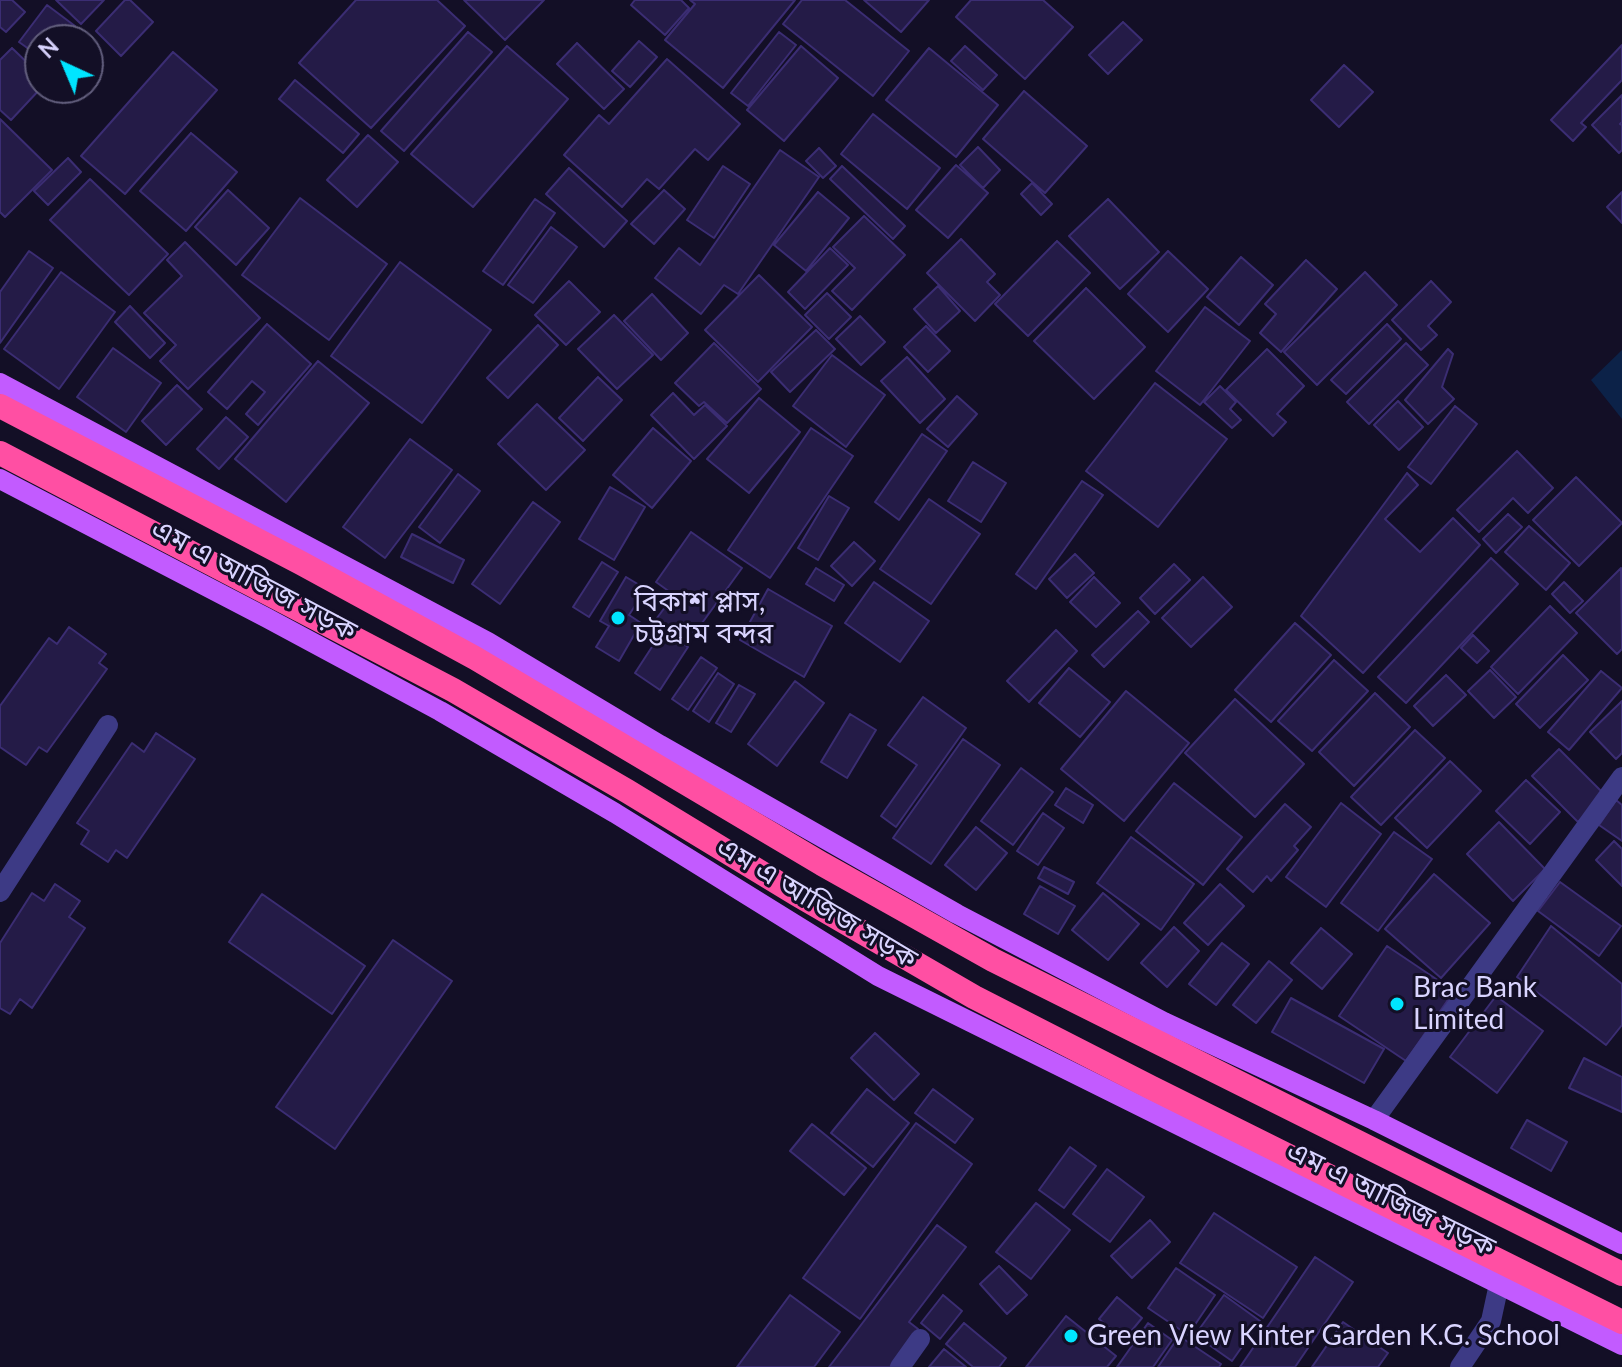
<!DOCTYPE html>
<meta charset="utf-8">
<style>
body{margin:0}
#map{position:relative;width:1622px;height:1367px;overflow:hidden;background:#130f26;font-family:Lato,sans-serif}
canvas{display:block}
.north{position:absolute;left:24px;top:24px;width:80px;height:80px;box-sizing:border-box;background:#130f26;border:2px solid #625e7d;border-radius:50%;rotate:316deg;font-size:22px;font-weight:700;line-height:32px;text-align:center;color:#d9d4ff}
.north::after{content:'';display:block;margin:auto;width:28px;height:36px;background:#00e5ff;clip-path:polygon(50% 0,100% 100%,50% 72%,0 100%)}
</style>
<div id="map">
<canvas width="1622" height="1367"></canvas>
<div class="north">N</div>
</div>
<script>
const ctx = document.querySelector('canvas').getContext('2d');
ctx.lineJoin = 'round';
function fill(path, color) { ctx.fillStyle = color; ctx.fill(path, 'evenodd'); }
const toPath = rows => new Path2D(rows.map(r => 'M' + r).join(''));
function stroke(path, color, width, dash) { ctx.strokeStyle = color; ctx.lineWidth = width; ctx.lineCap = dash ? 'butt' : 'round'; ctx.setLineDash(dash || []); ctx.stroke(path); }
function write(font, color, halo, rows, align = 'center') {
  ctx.font = font + ' Lato,"Noto Sans Bengali",sans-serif'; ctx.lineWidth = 6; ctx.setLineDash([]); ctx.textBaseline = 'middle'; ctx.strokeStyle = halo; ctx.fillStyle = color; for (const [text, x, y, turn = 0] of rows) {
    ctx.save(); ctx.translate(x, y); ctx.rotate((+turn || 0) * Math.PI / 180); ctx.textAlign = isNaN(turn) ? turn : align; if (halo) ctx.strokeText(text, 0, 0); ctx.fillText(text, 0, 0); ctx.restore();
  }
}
fill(toPath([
 [1622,350,1622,419,1591,380]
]), '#0c2248');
const building = toPath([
 [0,0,12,0,25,12,6,32,0,27,0,0],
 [56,0,104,0,81,24,56,0],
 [125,0,130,0,153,22,121,56,96,31,125,0],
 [356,0,437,0,465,26,371,128,299,63,356,0],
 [464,0,544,0,505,40,464,0],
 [635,0,681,0,689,8,665,35,631,5,635,0],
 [690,0,795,0,723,88,665,40,695,4,690,0],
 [802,0,845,0,909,51,873,96,783,24,802,0],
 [864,0,929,0,901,32,864,0],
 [971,0,1043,0,1073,27,1025,79,956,17,971,0],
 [47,5,75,26,65,40,40,40,40,57,19,42,47,5],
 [1123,22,1142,40,1108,74,1089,55,1123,22],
 [468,32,492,52,404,151,381,131,468,32],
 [779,32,796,45,748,106,731,93,779,32],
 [639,41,657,57,630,87,612,71,639,41],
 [577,43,624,89,604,109,557,64,577,43],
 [1622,45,1622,80,1581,123,1586,127,1573,141,1551,120,1622,45],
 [507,46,568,99,473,207,411,154,507,46],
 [801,46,838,78,784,141,747,110,801,46],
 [965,46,997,75,983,90,951,61,965,46],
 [12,48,40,75,41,88,11,120,0,110,0,60,12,48],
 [929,48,998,105,956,157,886,100,929,48],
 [173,52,217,90,125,194,81,156,173,52],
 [667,59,740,124,708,160,695,149,659,189,647,179,622,207,564,155,599,115,609,124,667,59],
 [1344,65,1373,92,1339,127,1311,100,1344,65],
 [295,80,359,134,343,153,279,99,295,80],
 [1024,91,1087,146,1045,193,983,139,1024,91],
 [1622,95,1622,122,1620,124,1622,125,1622,150,1619,153,1592,125,1622,95],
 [873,114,940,168,907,209,841,154,873,114],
 [0,119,52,170,5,217,0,212,0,119],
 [191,133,237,172,186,231,140,191,191,133],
 [368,135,398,162,357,207,327,180,368,135],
 [978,147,1000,170,983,188,960,165,978,147],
 [819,148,836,166,823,178,806,161,819,148],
 [780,150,819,177,738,294,724,285,701,314,655,278,679,248,700,265,780,150],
 [68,158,81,172,48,205,34,191,68,158],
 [956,165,988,193,948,238,916,210,956,165],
 [723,166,750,184,714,238,687,220,723,166],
 [842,166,905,226,893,239,830,179,842,166],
 [569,168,627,221,604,247,546,194,569,168],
 [90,179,168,254,129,295,50,220,90,179],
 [1032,183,1052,204,1041,215,1021,194,1032,183],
 [228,190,269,228,236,265,195,227,228,190],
 [664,190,685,209,654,244,631,224,664,190],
 [818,192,849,218,806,271,774,245,818,192],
 [1622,192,1622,223,1607,207,1622,192],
 [300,198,387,264,329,340,242,275,300,198],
 [535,199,555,213,503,285,483,271,535,199],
 [1108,199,1159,252,1120,289,1069,236,1108,199],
 [864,216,905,255,852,310,832,291,855,268,833,247,864,216],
 [551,227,577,247,533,303,508,285,551,227],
 [961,239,995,274,987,282,1000,295,975,321,927,273,961,239],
 [1057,241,1090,273,1028,336,995,304,1057,241],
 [185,242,260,318,188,389,160,361,176,345,144,313,182,276,167,260,185,242],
 [830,248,848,265,805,309,788,292,830,248],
 [29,251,53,268,0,343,0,292,29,251],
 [1168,251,1208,289,1168,332,1128,294,1168,251],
 [1241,257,1273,285,1239,325,1207,297,1241,257],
 [1306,260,1337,289,1281,352,1260,333,1276,314,1265,304,1306,260],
 [400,262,491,330,422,423,331,356,400,262],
 [61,272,115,312,59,389,4,349,61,272],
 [1365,272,1397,305,1317,385,1284,352,1365,272],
 [759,275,812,327,758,382,705,330,759,275],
 [569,281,600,312,566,345,535,315,569,281],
 [1431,281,1451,302,1428,326,1437,335,1421,350,1392,320,1431,281],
 [938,286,960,311,936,333,914,309,938,286],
 [1086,288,1145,347,1094,399,1034,341,1086,288],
 [827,293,851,317,829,339,805,315,827,293],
 [652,294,688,333,661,360,624,321,652,294],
 [130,306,165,343,150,358,115,322,130,306],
 [1205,307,1250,341,1200,405,1156,371,1205,307],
 [614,315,653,355,617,389,578,349,614,315],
 [860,316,885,342,861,365,836,339,860,316],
 [267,324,311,364,258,425,246,414,265,392,252,381,227,409,208,392,267,324],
 [1387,324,1401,339,1346,394,1331,380,1387,324],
 [538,325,558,345,508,398,487,378,538,325],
 [926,326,950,351,928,372,904,347,926,326],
 [816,330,835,349,790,392,771,372,816,330],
 [714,343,761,389,727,423,704,402,699,406,675,383,714,343],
 [1406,343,1428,365,1369,424,1347,402,1406,343],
 [113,348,161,383,126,432,77,397,113,348],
 [1267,349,1304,386,1277,414,1286,422,1273,436,1226,390,1267,349],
 [1448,349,1453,354,1442,387,1454,399,1428,424,1405,400,1448,349],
 [832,355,885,395,846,447,793,406,832,355],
 [907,357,945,399,920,423,881,381,907,357],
 [318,361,369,403,286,502,235,459,318,361],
 [598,377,622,400,583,441,559,418,598,377],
 [1155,383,1227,439,1158,527,1086,471,1155,383],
 [177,385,202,409,166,445,142,421,177,385],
 [1220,386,1236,402,1230,409,1241,420,1232,428,1204,402,1220,386],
 [673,393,694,415,705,405,727,426,694,459,651,415,673,393],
 [957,396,977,414,948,447,927,429,957,396],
 [759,398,800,432,749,493,707,459,759,398],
 [1398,401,1423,427,1399,450,1374,425,1398,401],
 [537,404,585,450,546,490,498,444,537,404],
 [1455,406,1477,424,1431,484,1408,467,1455,406],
 [226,417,248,437,219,469,197,449,226,417],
 [653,428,691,461,652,508,613,475,653,428],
 [811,428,853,456,770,578,728,550,811,428],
 [922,434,947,451,899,520,875,502,922,434],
 [410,439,452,470,385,558,343,527,410,439],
 [1517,451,1553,488,1528,513,1513,498,1479,532,1457,510,1517,451],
 [973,462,1006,483,981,522,948,501,973,462],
 [1407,473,1418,485,1385,519,1420,552,1453,518,1480,545,1363,673,1301,616,1407,473],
 [458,474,480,491,440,543,419,527,458,474],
 [1576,477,1622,523,1579,566,1533,520,1576,477],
 [1082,481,1103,495,1036,589,1016,574,1082,481],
 [610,487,645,507,614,560,579,539,610,487],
 [829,496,849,508,818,560,798,548,829,496],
 [929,499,980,534,931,604,880,569,929,499],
 [533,502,560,522,500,604,472,584,533,502],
 [1508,514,1522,527,1496,553,1483,539,1508,514],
 [1529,526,1570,563,1546,590,1505,552,1529,526],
 [691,532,742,568,689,641,657,618,674,595,656,582,691,532],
 [412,534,464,560,453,583,401,557,412,534],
 [854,542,875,561,852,586,831,566,854,542],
 [1075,554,1094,573,1067,598,1049,579,1075,554],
 [1491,558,1518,584,1406,703,1378,677,1491,558],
 [602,562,618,572,589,617,573,607,602,562],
 [1174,564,1190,580,1155,614,1140,598,1174,564],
 [816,568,844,585,834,601,806,584,816,568],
 [1621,568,1622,649,1617,654,1576,613,1621,568],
 [626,577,646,589,629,615,641,623,619,661,596,647,609,626,600,621,626,577],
 [1094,577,1120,603,1096,627,1070,602,1094,577],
 [1203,577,1232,607,1191,647,1162,618,1203,577],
 [874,582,929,621,900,662,845,623,874,582],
 [1564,582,1583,601,1570,613,1552,594,1564,582],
 [768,589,832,626,804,677,740,640,768,589],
 [1550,606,1577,633,1518,694,1491,667,1550,606],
 [1138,611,1149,622,1104,667,1092,655,1138,611],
 [1295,623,1331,655,1271,722,1235,690,1295,623],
 [69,627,106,654,99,663,107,669,47,752,39,747,26,765,0,747,0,706,49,638,57,644,69,627],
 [663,630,688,647,660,690,635,673,663,630],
 [1056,630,1077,651,1029,702,1007,681,1056,630],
 [1473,635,1489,651,1477,663,1461,648,1473,635],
 [1563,655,1588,680,1540,728,1516,704,1563,655],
 [701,657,717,668,688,710,672,699,701,657],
 [1334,660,1368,691,1312,751,1278,721,1334,660],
 [1069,668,1110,702,1080,737,1039,703,1069,668],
 [1490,670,1516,697,1494,718,1468,691,1490,670],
 [1601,671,1622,688,1569,750,1548,732,1601,671],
 [718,673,734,684,709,722,693,711,718,673],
 [1446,675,1466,695,1433,726,1414,706,1446,675],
 [795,681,824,703,777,766,748,744,795,681],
 [739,685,755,694,731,732,716,723,739,685],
 [1126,691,1189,743,1124,821,1061,769,1126,691],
 [1375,693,1410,727,1354,786,1319,752,1375,693],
 [923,697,966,728,896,827,881,816,917,765,888,745,923,697],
 [1235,699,1304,764,1255,817,1185,753,1235,699],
 [1622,701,1622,753,1616,759,1590,732,1622,701],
 [850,714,876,730,847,778,821,762,850,714],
 [1415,730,1445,758,1381,825,1351,797,1415,730],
 [156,733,195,759,127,858,116,850,108,862,81,844,89,831,77,823,132,743,144,752,156,733],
 [963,739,1000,765,931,864,893,838,963,739],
 [1559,749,1605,795,1578,822,1532,776,1559,749],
 [1450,761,1481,791,1427,848,1395,818,1450,761],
 [1021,768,1053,792,1013,845,981,821,1021,768],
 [1526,780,1560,812,1530,844,1496,811,1526,780],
 [1174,783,1242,837,1203,885,1136,831,1174,783],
 [1066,788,1093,805,1083,823,1055,805,1066,788],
 [1616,800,1622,805,1622,841,1599,825,1616,800],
 [1341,803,1381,834,1326,907,1286,877,1341,803],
 [1285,804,1311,827,1294,846,1298,850,1271,881,1267,876,1253,892,1227,869,1285,804],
 [1043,813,1064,828,1038,865,1017,851,1043,813],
 [1499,822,1545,869,1513,901,1467,854,1499,822],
 [976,827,1007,853,976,890,945,865,976,827],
 [1394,832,1432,859,1378,931,1341,903,1394,832],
 [1131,837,1194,884,1161,930,1097,883,1131,837],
 [1614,841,1622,849,1622,886,1596,860,1614,841],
 [1044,867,1074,882,1068,894,1038,878,1044,867],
 [1434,874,1490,923,1441,978,1385,929,1434,874],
 [1560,882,1621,926,1599,956,1538,911,1560,882],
 [55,884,80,901,69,917,85,928,32,1008,20,999,10,1014,0,1008,0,943,32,893,44,901,55,884],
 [1220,884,1244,906,1208,945,1184,923,1220,884],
 [1040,886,1075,906,1058,934,1024,914,1040,886],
 [1103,893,1139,924,1108,960,1072,930,1103,893],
 [262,894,365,966,332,1014,229,942,262,894],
 [1551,926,1622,984,1622,1025,1606,1045,1517,977,1551,926],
 [1174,927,1199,951,1167,987,1141,963,1174,927],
 [1321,928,1352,954,1322,989,1291,963,1321,928],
 [393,940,452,981,335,1149,276,1107,393,940],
 [1222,943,1249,964,1216,1005,1189,984,1222,943],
 [1387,946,1454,991,1406,1061,1339,1016,1387,946],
 [1269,961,1292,980,1256,1023,1233,1005,1269,961],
 [1496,996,1543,1031,1497,1093,1450,1057,1496,996],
 [1291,998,1384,1049,1364,1083,1272,1032,1291,998],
 [875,1033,919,1074,894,1100,851,1058,875,1033],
 [1584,1058,1622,1077,1622,1112,1569,1088,1584,1058],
 [867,1089,909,1123,873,1167,831,1133,867,1089],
 [933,1089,973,1119,955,1143,915,1113,933,1089],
 [1527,1120,1567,1142,1551,1171,1511,1148,1527,1120],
 [916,1123,972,1164,860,1319,803,1278,916,1123],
 [812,1124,866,1168,844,1195,790,1151,812,1124],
 [1070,1147,1096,1166,1064,1208,1039,1190,1070,1147],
 [1107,1169,1144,1197,1110,1242,1073,1214,1107,1169],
 [1036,1203,1070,1230,1031,1279,996,1252,1036,1203],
 [1214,1213,1297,1267,1263,1318,1180,1263,1214,1213],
 [1150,1220,1170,1242,1132,1278,1111,1256,1150,1220],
 [937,1225,966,1247,909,1322,918,1329,890,1367,829,1367,937,1225],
 [1315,1257,1353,1282,1295,1367,1240,1367,1315,1257],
 [999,1266,1027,1295,1007,1314,980,1284,999,1266],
 [1176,1268,1215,1295,1188,1335,1148,1308,1176,1268],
 [790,1295,840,1332,814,1367,737,1367,790,1295],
 [943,1295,962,1311,940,1339,921,1323,943,1295],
 [1224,1295,1260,1321,1232,1361,1195,1335,1224,1295],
 [1117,1297,1142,1318,1124,1340,1099,1319,1117,1297],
 [1066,1316,1116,1356,1107,1367,1026,1367,1066,1316],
 [1343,1322,1388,1353,1378,1367,1312,1367,1343,1322],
 [964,1323,1006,1358,999,1367,973,1367,946,1344,964,1323],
 [1148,1323,1172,1340,1153,1367,1117,1367,1148,1323],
 [1179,1336,1221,1364,1219,1367,1158,1367,1179,1336],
 [944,1349,966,1367,929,1367,944,1349]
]);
fill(building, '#241b47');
stroke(building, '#3b2d73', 2);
stroke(toPath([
 [0,892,108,725],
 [1374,1120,1622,777],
 [900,1367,920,1339],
 [1460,1367,1491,1321,1499,1284]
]), '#3d3a85', 20);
stroke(toPath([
 [0,383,488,642,660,745,957,914,1164,1022,1374,1120,1622,1244],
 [0,479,267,618,440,711,615,813,878,976,1622,1345]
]), '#c25bff', 20);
stroke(toPath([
 [0,406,301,563,475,658,822,864,993,960,1622,1274],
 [0,453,453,690,627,791,798,895,974,997,1150,1087,1622,1322]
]), '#ff4fa3', 24);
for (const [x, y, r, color] of [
 [618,618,8,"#00e5ff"],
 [1397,1004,8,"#00e5ff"],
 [1071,1336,8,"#00e5ff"]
]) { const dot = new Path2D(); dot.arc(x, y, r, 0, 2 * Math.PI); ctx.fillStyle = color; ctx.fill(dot); stroke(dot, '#130f26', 3); }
write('28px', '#d9d4ff', '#130f26', [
 ["এম এ আজিজ সড়ক",254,580,28],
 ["এম এ আজিজ সড়ক",817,903,31],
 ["এম এ আজিজ সড়ক",1391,1199,26]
]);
write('28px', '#d9d4ff', '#130f26', [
 ["বিকাশ প্লাস,",634,602],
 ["চট্টগ্রাম বন্দর",634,634],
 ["Brac Bank",1413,988],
 ["Limited",1413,1020],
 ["Green View Kinter Garden K.G. School",1087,1336]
], 'left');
</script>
